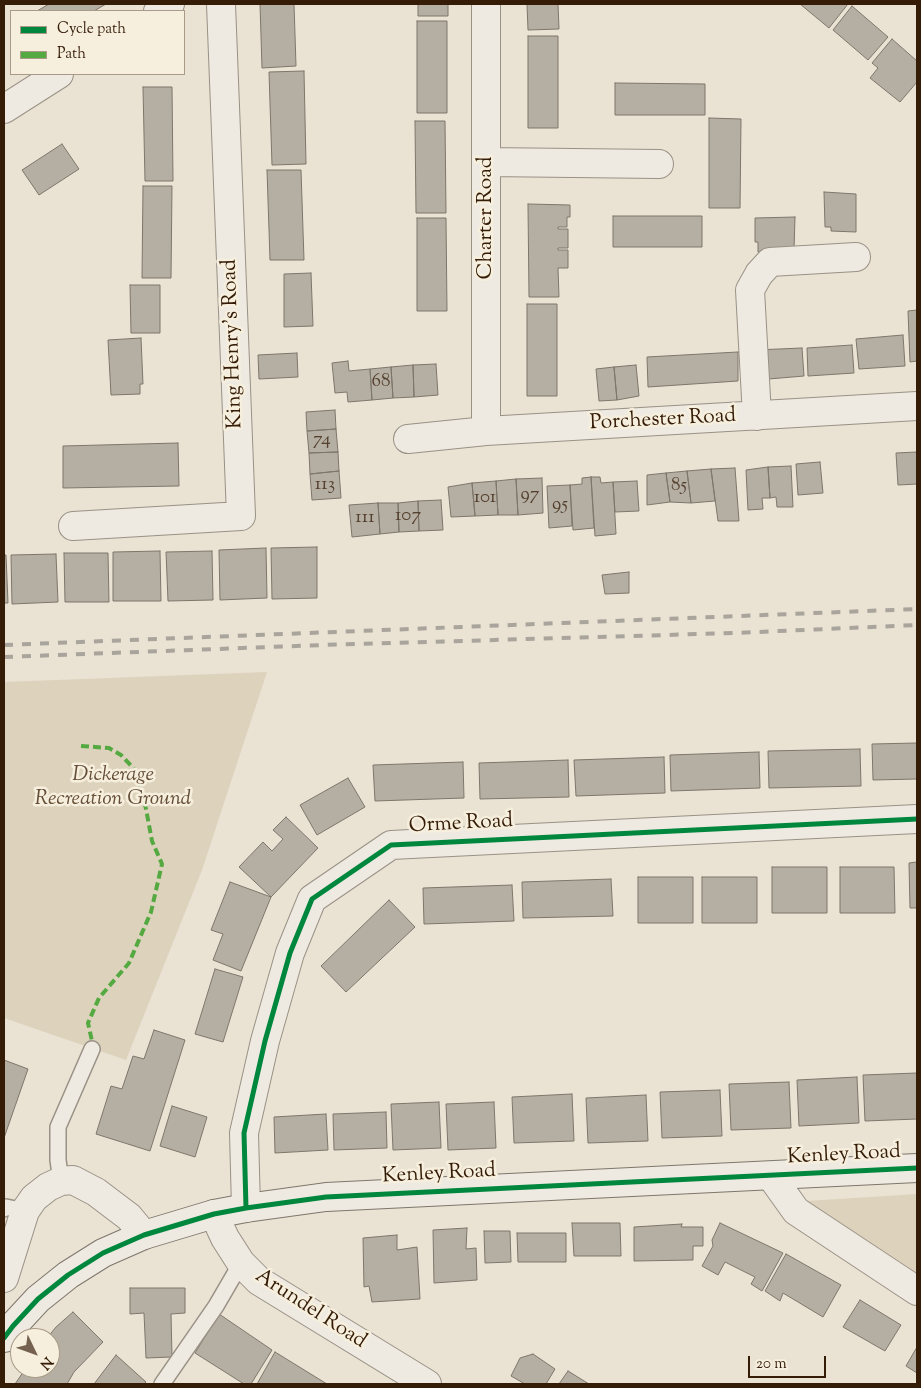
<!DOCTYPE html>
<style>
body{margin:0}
#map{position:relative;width:921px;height:1388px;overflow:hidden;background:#eae2d3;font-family:"Sorts Mill Goudy",serif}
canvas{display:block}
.frame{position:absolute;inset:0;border:5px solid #341c07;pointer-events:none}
.legend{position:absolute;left:10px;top:10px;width:175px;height:65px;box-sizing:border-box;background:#f7efdd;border:1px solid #a99b87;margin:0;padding:6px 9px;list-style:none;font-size:15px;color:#341c07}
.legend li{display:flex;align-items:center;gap:10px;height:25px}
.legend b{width:25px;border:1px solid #a99b87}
.north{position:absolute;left:10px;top:1328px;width:50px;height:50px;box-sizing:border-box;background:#f7efdd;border:1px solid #a99b87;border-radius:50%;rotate:132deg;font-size:14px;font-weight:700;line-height:20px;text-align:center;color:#341c07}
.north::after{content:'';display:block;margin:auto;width:18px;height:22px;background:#74614e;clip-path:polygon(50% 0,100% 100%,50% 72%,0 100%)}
.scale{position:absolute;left:748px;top:1356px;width:78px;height:22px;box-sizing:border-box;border:2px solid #341c07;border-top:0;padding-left:6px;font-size:15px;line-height:18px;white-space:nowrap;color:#341c07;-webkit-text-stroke:4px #f7efdd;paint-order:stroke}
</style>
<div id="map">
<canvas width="921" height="1388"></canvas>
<div class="frame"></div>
<ul class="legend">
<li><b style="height:6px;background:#00873e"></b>Cycle path</li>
<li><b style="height:6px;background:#54a941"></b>Path</li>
</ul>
<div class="north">N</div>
<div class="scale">20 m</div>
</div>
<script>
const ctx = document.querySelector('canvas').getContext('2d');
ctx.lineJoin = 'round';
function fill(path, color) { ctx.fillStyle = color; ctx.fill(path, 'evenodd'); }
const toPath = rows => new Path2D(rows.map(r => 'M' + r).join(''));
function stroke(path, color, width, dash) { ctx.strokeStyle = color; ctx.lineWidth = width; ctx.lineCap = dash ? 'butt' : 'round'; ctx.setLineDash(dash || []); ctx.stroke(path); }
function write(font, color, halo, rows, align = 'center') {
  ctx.font = font + ' "Sorts Mill Goudy",serif'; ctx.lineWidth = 5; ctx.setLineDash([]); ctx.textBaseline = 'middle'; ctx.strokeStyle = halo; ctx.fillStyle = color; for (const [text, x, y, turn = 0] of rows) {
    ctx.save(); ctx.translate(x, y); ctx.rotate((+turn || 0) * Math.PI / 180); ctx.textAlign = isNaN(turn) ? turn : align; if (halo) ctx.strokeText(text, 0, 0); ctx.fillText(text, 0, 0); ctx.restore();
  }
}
fill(toPath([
 [267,672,202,870,126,1060,4,1018,4,682],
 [917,1194,917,1277,807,1201]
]), '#ddd2bc');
const building = toPath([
 [49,4,106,4,94,11,37,11,49,4],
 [260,4,294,4,296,66,262,68,260,4],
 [418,4,448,4,448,16,418,16,418,4],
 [527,4,558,4,559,29,528,30,527,4],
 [800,4,848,4,829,28,800,4],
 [852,6,888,37,868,60,833,30,852,6],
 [417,21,447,21,447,113,417,113,417,21],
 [528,36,558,36,558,128,528,128,528,36],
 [892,39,917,61,917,82,900,102,870,78,878,68,872,63,892,39],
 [304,71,306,164,272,165,269,72,304,71],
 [615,83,705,84,705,115,615,115,615,83],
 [143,87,172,87,173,181,145,181,143,87],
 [709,118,741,119,740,208,709,208,709,118],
 [415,121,445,121,446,213,416,213,415,121],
 [62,144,79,169,39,195,22,170,62,144],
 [267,170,301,170,304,260,270,260,267,170],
 [143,186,172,186,171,278,142,278,143,186],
 [824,192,856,194,856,232,831,231,831,227,825,227,824,192],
 [528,204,570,205,570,217,567,217,567,227,558,227,558,229,568,229,568,248,558,248,558,250,568,250,568,268,558,268,559,297,529,297,528,204],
 [613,216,702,216,702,247,613,247,613,216],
 [795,217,794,251,758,252,758,242,755,242,755,218,795,217],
 [417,218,446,218,447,311,417,311,417,218],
 [311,273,313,326,284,327,284,274,311,273],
 [130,285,160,285,160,333,131,333,130,285],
 [527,304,557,304,557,396,527,396,527,304],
 [917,310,917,361,910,362,908,311,917,310],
 [903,335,905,366,859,369,856,339,903,335],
 [141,338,143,384,140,384,140,394,111,395,108,340,141,338],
 [852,345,854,373,808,376,807,348,852,345],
 [802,348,804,376,757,380,756,350,802,348],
 [738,352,738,381,648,387,647,357,738,352],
 [297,353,298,377,259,379,258,355,297,353],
 [348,361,349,371,370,369,372,400,348,402,347,392,335,393,332,363,348,361],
 [436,364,438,395,414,397,413,365,436,364],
 [413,365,414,397,393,398,391,367,413,365],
 [636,365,639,396,617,400,614,367,636,365],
 [391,367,393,398,372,400,370,369,391,367],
 [614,367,617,400,599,401,596,369,614,367],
 [335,410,336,429,307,431,306,412,335,410],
 [336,429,338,452,309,453,307,431,336,429],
 [178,443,179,486,63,488,63,446,178,443],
 [338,452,339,471,310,474,309,453,338,452],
 [917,452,917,484,898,485,896,453,917,452],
 [820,462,823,493,798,495,796,464,820,462],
 [791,466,793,507,777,507,776,497,770,498,768,467,791,466],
 [768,467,770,498,762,498,763,509,748,510,746,470,768,467],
 [735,468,739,521,718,521,711,469,735,468],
 [711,469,715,501,691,503,687,471,711,469],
 [339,471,341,498,312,500,310,474,339,471],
 [687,471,691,503,670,502,666,473,687,471],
 [666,473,670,502,647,505,647,475,666,473],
 [591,477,600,477,601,483,613,482,616,534,595,536,591,477],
 [591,477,594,528,573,530,570,485,582,484,582,478,591,477],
 [542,478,543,513,518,515,516,479,542,478],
 [516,479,518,515,498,515,496,481,516,479],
 [496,481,498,515,475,516,472,483,496,481],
 [637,481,639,511,615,512,613,482,637,481],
 [472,483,475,516,451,517,448,487,472,483],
 [570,485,572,526,549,528,547,486,570,485],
 [441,500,443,530,419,531,418,501,441,500],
 [418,501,419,531,399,532,398,503,418,501],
 [378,503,398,503,399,532,380,534,378,503],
 [378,503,380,534,352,537,349,505,378,503],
 [317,547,317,598,272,599,271,548,317,547],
 [266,548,267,598,220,600,219,550,266,548],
 [160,551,161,601,113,601,113,552,160,551],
 [212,551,213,600,168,601,166,552,212,551],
 [64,553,108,553,109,602,65,602,64,553],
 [56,554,58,602,12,604,11,555,56,554],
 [4,555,6,555,8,603,4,603,4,555],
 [629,572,629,593,605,594,602,575,629,572],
 [917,743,917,779,873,780,872,744,917,743],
 [860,749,861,786,769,788,768,751,860,749],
 [759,752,760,788,671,791,670,755,759,752],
 [664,757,665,793,576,796,574,760,664,757],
 [568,760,569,797,480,799,479,763,568,760],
 [463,762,464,798,375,801,373,765,463,762],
 [348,778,365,807,317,835,300,805,348,778],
 [286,817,318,848,271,897,239,867,263,842,272,851,283,839,273,830,286,817],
 [917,862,917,908,910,908,909,863,917,862],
 [772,867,827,867,827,913,772,913,772,867],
 [840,867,894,867,895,913,840,913,840,867],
 [638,877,693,877,693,923,638,923,638,877],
 [702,877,757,877,757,923,702,923,702,877],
 [611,879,613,916,523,918,522,882,611,879],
 [230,882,271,897,241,971,213,960,223,934,211,930,230,882],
 [512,885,514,921,424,924,423,888,512,885],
 [389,900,415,927,346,992,321,966,389,900],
 [215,969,243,977,223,1042,195,1034,215,969],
 [154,1030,185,1040,150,1151,96,1134,111,1086,122,1089,133,1056,144,1059,154,1030],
 [4,1060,28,1069,4,1138,4,1060],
 [917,1073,917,1119,865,1121,863,1075,917,1073],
 [857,1077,859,1123,799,1126,797,1080,857,1077],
 [789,1082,791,1128,731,1130,729,1084,789,1082],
 [720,1090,722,1136,662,1138,660,1092,720,1090],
 [572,1094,574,1141,514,1143,512,1097,572,1094],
 [646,1095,648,1141,588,1143,586,1098,646,1095],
 [439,1102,441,1148,393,1150,391,1104,439,1102],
 [494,1102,496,1148,448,1150,446,1104,494,1102],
 [172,1106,207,1117,195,1157,160,1146,172,1106],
 [386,1112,387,1148,334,1150,333,1114,386,1112],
 [326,1114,328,1150,275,1153,274,1117,326,1114],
 [572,1223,620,1223,621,1256,574,1256,572,1223],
 [720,1223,783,1253,762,1291,751,1284,755,1277,725,1262,718,1275,702,1266,713,1246,712,1240,720,1223],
 [682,1224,681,1227,703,1227,703,1246,693,1246,693,1260,634,1261,634,1227,682,1224],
 [467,1228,466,1249,476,1248,477,1280,434,1283,433,1230,467,1228],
 [484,1231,510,1231,511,1262,485,1263,484,1231],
 [517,1233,566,1233,566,1262,518,1262,517,1233],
 [397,1235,397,1250,417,1247,420,1299,372,1302,369,1286,364,1287,363,1238,397,1235],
 [786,1254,841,1285,823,1317,783,1293,780,1301,765,1291,786,1254],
 [130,1288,185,1288,185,1313,171,1314,172,1357,146,1358,144,1313,130,1314,130,1288],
 [860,1300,901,1325,885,1351,843,1327,860,1300],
 [73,1312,103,1342,74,1372,67,1384,15,1384,26,1368,50,1368,50,1338,47,1338,56,1327,73,1312],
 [219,1314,272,1350,251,1384,244,1384,195,1353,219,1314],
 [917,1347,917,1373,906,1366,917,1347],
 [275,1352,327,1384,257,1384,275,1352],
 [533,1354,555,1369,546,1384,525,1384,511,1376,520,1358,533,1354],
 [116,1355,146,1382,144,1384,94,1384,116,1355],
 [568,1371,589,1384,559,1384,568,1371]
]);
fill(building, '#b5aea2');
stroke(building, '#7e766b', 1);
const lane = toPath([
 [61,1181,58,1160,58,1127,92,1049],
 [4,1209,6,1207,25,1211],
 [162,1384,216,1306,241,1263]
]);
const street = toPath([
 [486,4,486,431],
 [158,11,170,4],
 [4,109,59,74],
 [487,162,659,164],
 [757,416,750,290,759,274,770,262,856,257],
 [408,439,486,431,917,406],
 [73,526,241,516,221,4],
 [771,1176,796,1211,917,1291],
 [246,1208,244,1133,265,1041,290,953,312,899,391,845,917,819],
 [214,1214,225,1238,241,1263,259,1281,427,1384],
 [4,1278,25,1211,34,1198,48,1187,61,1181,73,1180,96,1192,129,1217,144,1235]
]);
const secondary = toPath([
 [4,1338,13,1326,38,1299,68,1275,103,1253,144,1235,214,1214,246,1208,326,1197,917,1168]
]);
stroke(lane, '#999185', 18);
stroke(street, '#999185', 30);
stroke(secondary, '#7e766b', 30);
stroke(lane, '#eeeae2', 15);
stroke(street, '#eeeae2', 28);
stroke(secondary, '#eeeae2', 28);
stroke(toPath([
 [4,645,917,609],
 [4,657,323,645,734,633,917,625]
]), '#a9a49c', 4, [9, 9]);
stroke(toPath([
 [81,746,109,748,121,755,137,772,146,809,152,841,162,864,151,912,129,963,99,998,88,1023,92,1041]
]), '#54a941', 4, [8, 4]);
stroke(toPath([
 [246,1208,244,1133,265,1041,290,953,312,899,391,845,917,819],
 [4,1338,13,1326,38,1299,68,1275,103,1253,144,1235,214,1214,246,1208,326,1197,917,1168]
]), '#00873e', 5);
write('19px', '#54402e', null, [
 ["68",381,383],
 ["74",322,441],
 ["113",325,486],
 ["85",679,487],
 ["97",530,496],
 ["101",485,499],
 ["95",560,506],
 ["107",408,517],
 ["111",365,519]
]);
write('21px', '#341c07', '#f7efdd', [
 ["Charter Road",487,218,-90],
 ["King Henry's Road",234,344,-92],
 ["Porchester Road",663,421,-3],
 ["Orme Road",461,825,-3],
 ["Kenley Road",844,1156,-3],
 ["Kenley Road",439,1175,-3],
 ["Arundel Road",310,1310,33]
]);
write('italic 21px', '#644e38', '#f7efdd', [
 ["Dickerage",113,776],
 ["Recreation Ground",113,800]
]);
</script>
